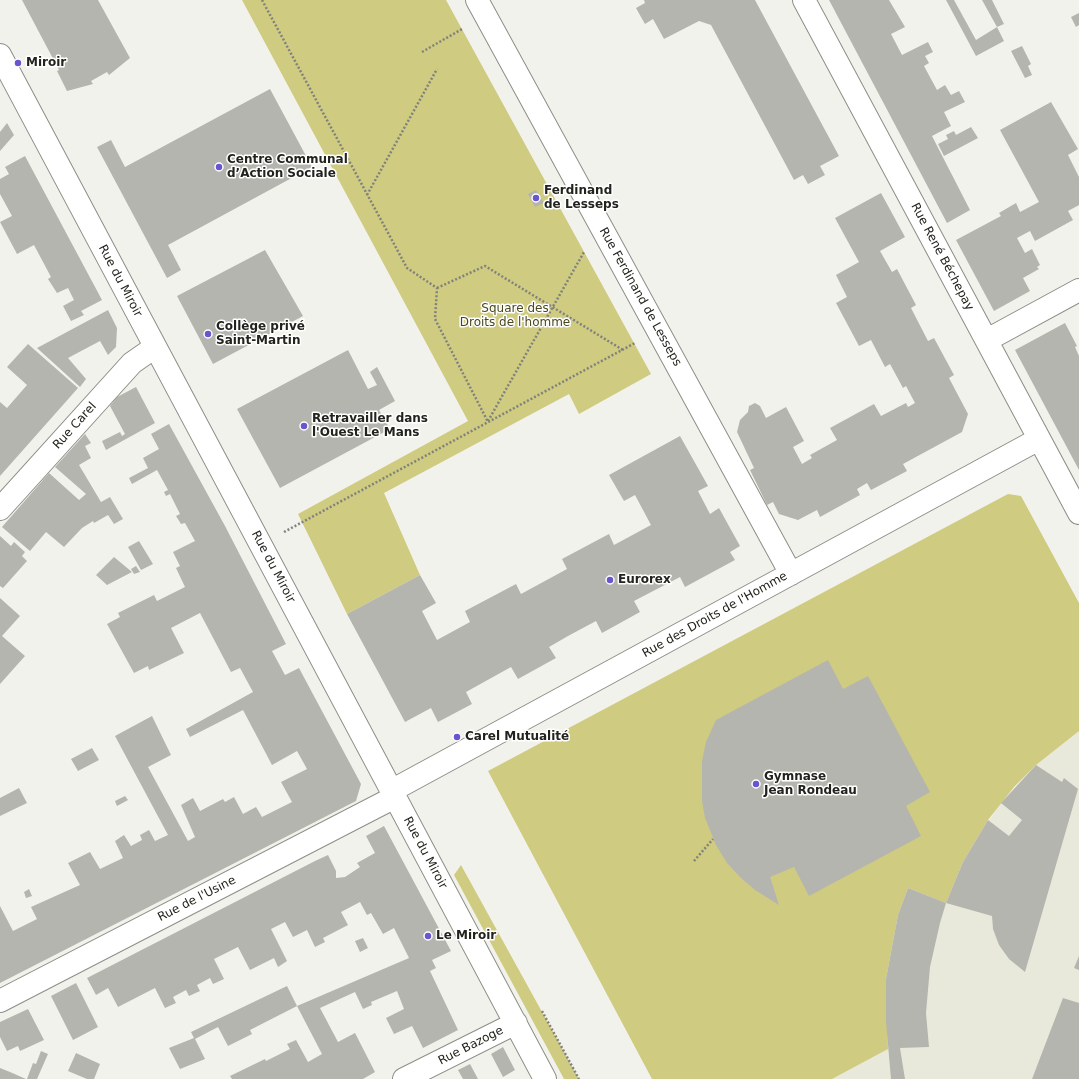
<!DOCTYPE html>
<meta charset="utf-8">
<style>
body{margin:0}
canvas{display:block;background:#f2f2ec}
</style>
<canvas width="1079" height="1079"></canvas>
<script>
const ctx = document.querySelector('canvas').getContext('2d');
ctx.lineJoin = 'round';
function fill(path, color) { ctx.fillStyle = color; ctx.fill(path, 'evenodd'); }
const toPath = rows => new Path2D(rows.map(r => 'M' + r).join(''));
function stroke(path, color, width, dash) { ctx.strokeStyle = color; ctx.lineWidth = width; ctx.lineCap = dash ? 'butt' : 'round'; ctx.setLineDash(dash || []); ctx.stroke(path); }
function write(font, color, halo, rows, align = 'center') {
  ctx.font = font + ' "DejaVu Sans",sans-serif'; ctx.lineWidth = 3; ctx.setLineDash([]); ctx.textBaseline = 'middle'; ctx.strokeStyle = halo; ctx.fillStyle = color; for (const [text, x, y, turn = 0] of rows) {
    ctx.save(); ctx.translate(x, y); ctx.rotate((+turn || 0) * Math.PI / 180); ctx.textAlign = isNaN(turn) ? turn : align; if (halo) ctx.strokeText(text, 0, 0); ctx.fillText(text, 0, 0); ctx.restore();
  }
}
fill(toPath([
 [1079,731,1079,1079,832,1079,888,1049,886,979,898,915,908,888,946,902,954,881,975,841,1001,803,1036,765]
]), '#e9e9db');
fill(toPath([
 [242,0,446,0,651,374,579,414,569,394,384,493,420,575,347,614,298,514,468,421],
 [1008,494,1021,496,1079,603,1079,731,1036,765,1014,787,988,820,963,862,946,903,908,888,898,915,886,979,888,1049,832,1079,652,1079,488,771],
 [461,865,579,1079,564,1079,454,875]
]), '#cfcb80');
fill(toPath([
 [22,0,98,0,130,58,109,75,107,72,91,81,93,84,67,91,57,71,59,70],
 [644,0,755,0,839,156,820,166,825,175,808,184,803,175,794,180,711,25,699,21,664,39,653,19,645,24,641,17,636,8,645,3],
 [829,0,889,0,905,27,891,34,902,55,928,42,933,52,925,56,929,63,924,66,937,90,945,85,951,95,959,91,965,102,944,112,951,126,932,136,970,210,947,223],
 [946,0,954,0,976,40,997,27,982,0,992,0,1004,24,997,27,1004,41,976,56],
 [1079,13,1079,25,1076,27,1071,17],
 [1022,46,1031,64,1028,66,1032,75,1025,78,1011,51],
 [270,89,312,167,168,245,181,270,167,278,97,147,111,140,125,167],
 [1051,102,1078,149,1068,155,1079,177,1079,205,1068,211,1073,220,1035,241,1030,231,1017,238,1025,253,1032,249,1040,265,1037,267,1039,269,1023,278,1030,291,994,311,956,240,1001,216,999,213,1016,203,1020,212,1039,202,1000,130],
 [7,123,14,135,0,151,0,132],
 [971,127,978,138,944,156,938,144,948,139,946,135,954,131,956,135],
 [25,156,102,300,81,311,84,315,71,321,63,306,74,300,68,288,57,293,48,279,51,277,34,245,17,254,0,222,12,216,0,194,0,179,9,174,5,167],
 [536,190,544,203,535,207,528,194],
 [881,193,905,237,880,251,892,272,897,269,916,305,911,308,928,341,934,338,954,375,949,378,968,414,962,432,903,464,907,471,871,490,867,483,857,489,860,495,820,517,817,510,798,520,779,514,773,502,767,505,750,470,754,468,737,432,740,420,748,412,749,406,755,403,760,406,766,418,786,407,804,441,793,447,802,464,812,458,810,455,837,440,830,428,874,404,881,416,906,403,908,407,915,403,906,386,903,388,890,364,885,367,871,340,859,346,836,303,847,297,836,275,859,262,835,218],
 [265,250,303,316,213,364,177,296],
 [108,310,117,328,116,347,108,355,100,341,68,358,86,379,80,387,37,348],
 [1065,323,1077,346,1075,347,1079,356,1079,470,1015,350],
 [28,344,78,388,0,476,0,402,7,408,27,385,7,367],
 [348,350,368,389,377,385,370,372,377,367,395,401,379,410,390,429,280,488,237,409],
 [136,387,155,423,106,450,102,441,120,432,122,436,125,434,110,406,117,397],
 [169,424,225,526,286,644,272,651,285,675,299,668,361,784,356,801,0,983,0,906,13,931,37,919,31,907,80,885,68,863,90,852,100,869,123,858,115,841,124,835,131,846,142,840,140,835,149,830,155,841,168,835,115,736,152,716,171,755,148,767,188,841,195,837,181,805,193,798,200,811,223,799,225,802,234,797,243,814,256,807,262,817,292,802,281,782,307,769,297,751,272,765,243,710,190,737,186,729,253,692,240,668,231,672,200,613,171,628,184,653,149,670,148,666,134,673,107,624,120,617,118,613,154,595,157,601,185,587,176,568,180,566,173,552,195,541,185,523,181,524,176,516,180,514,170,494,166,496,164,492,168,490,157,470,132,484,129,478,148,468,143,458,159,449,151,434],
 [85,434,91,443,85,446,91,458,79,465,101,502,110,497,123,519,114,524,108,515,94,523,93,521,82,528,64,547,46,532,30,551,2,527,49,473,79,500,86,494,55,467],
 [680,436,708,486,698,491,710,514,719,508,740,546,730,552,735,560,685,587,680,577,634,601,640,612,602,633,596,621,568,636,549,647,556,658,518,679,511,667,466,692,472,704,438,722,431,708,405,722,347,614,420,575,436,603,422,611,437,640,470,622,465,611,516,584,521,594,567,569,562,559,609,534,614,545,651,525,635,495,624,501,609,475],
 [0,536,11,546,14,542,25,552,22,556,27,561,3,588,0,586],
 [139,541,153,564,141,570,128,547],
 [114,557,132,572,107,585,96,575],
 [136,566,140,572,134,574,131,569],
 [0,598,20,616,2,636,25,656,0,684],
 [828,660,843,689,868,676,930,792,906,806,921,836,809,896,794,867,770,877,779,905,755,890,741,878,727,863,716,845,705,818,702,801,702,761,706,742,716,720],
 [92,748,99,760,78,771,71,759],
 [1036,765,1062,782,1064,778,1078,789,1025,972,1009,959,999,945,993,929,992,916,946,903,940,923,930,967,926,1013,929,1047,900,1048,905,1079,891,1079,886,1022,886,979,898,915,908,888,946,903,963,862,988,820,1009,836,1022,820,1001,803],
 [19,788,27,803,0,816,0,798],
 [125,796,128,800,117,806,115,801],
 [384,826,451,951,432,960,436,968,430,971,458,1030,423,1048,412,1026,394,1034,386,1018,404,1009,397,991,371,1002,372,1005,363,1009,355,992,320,1008,338,1042,355,1033,375,1072,363,1079,232,1079,230,1076,265,1059,266,1061,290,1049,287,1044,296,1040,308,1062,322,1054,297,1006,409,958,394,928,383,934,371,913,367,915,360,902,341,912,348,925,323,938,325,942,315,947,307,930,293,937,285,922,271,929,287,961,278,967,274,958,250,970,238,947,214,959,224,979,213,984,210,978,197,985,200,991,189,996,186,990,173,997,176,1003,165,1008,155,988,118,1007,108,988,96,995,87,978,315,861,328,855,336,871,336,878,345,877,360,867,357,863,375,853,366,836],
 [29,889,32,896,26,898,24,892],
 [363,938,368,948,360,952,355,941],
 [1079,956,1079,970,1074,968],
 [76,983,98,1027,73,1040,51,996],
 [287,986,297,1006,250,1030,252,1034,228,1046,218,1027,195,1039,205,1059,180,1069,169,1048,194,1038,191,1032],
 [1063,998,1079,1003,1079,1079,1032,1079],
 [28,1009,44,1040,20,1051,18,1046,7,1051,0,1037,0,1022],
 [503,1047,515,1070,503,1077,491,1054],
 [41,1051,48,1054,37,1079,27,1079,33,1063,36,1064],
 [76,1053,100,1064,94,1079,87,1079,68,1071],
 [470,1064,478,1079,463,1079,458,1070],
 [0,1068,10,1072,26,1079,0,1079]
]), '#b5b5af');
const minor = toPath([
 [477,0,791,574],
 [804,0,1079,513],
 [0,55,545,1079],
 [987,340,1079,290],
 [0,509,132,363,155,347],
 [391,791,1039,439],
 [0,1001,395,797],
 [404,1079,516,1023]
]);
stroke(minor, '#8e8e88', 24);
stroke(toPath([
 [262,0,407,268,437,288,435,319,488,422],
 [422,52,462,29],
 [367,195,437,69],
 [437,288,485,266,623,350],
 [488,421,584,252],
 [284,532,635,343],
 [694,861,713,839],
 [542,1011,579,1079]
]), '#81817d', 2.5, [2, 2]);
stroke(minor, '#fff', 22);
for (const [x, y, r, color] of [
 [18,63,4,"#6956cf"],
 [219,167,4,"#6956cf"],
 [536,198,4,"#6956cf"],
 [208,334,4,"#6956cf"],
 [304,426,4,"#6956cf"],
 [610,580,4,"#6956cf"],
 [457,737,4,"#6956cf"],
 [756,784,4,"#6956cf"],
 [428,936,4,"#6956cf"]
]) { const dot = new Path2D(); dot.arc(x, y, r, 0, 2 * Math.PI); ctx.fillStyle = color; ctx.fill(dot); stroke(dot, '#fffffe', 1.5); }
write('bold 12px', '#22221f', '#fffffe', [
 ["Miroir",26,63],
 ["Centre Communal",227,160],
 ["d’Action Sociale",227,174],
 ["Ferdinand",544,191],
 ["de Lesseps",544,205],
 ["Collège privé",216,327],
 ["Saint-Martin",216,341],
 ["Retravailler dans",312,419],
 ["l'Ouest Le Mans",312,433],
 ["Eurorex",618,580],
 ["Carel Mutualité",465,737],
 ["Gymnase",764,777],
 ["Jean Rondeau",764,791],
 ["Le Miroir",436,936]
], 'left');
write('12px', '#22221f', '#fffffe', [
 ["Rue René Béchepay",942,257,62],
 ["Rue du Miroir",120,281,62],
 ["Rue Ferdinand de Lesseps",640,297,61],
 ["Rue Carel",75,426,-48],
 ["Rue du Miroir",273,567,62],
 ["Rue des Droits de l'Homme",715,615,-29],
 ["Rue du Miroir",425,853,62],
 ["Rue de l'Usine",197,899,-27],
 ["Rue Bazoge",471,1046,-27]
]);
write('12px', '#4a481f', '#fffffe', [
 ["Square des",515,309],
 ["Droits de l'homme",515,323]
]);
</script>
